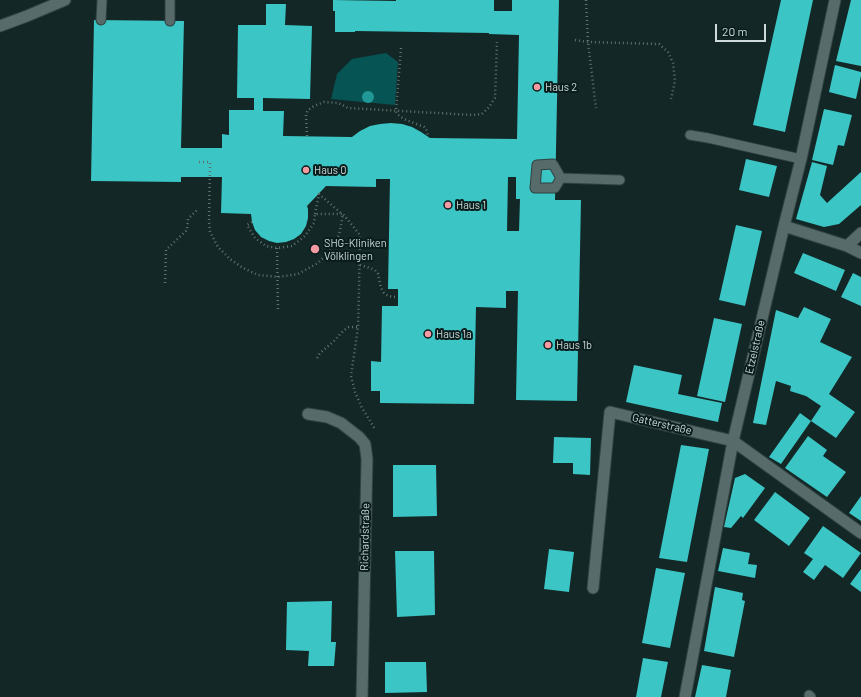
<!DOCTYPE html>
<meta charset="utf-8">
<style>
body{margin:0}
#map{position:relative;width:861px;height:697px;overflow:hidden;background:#142727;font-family:Barlow,sans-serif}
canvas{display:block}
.scale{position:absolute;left:715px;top:24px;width:51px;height:18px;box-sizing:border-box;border:2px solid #cfdbdb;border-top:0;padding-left:5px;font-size:12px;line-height:14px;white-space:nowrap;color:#cfdbdb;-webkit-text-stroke:3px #0a1d1d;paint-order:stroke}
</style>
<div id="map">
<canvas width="861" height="697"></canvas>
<div class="scale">20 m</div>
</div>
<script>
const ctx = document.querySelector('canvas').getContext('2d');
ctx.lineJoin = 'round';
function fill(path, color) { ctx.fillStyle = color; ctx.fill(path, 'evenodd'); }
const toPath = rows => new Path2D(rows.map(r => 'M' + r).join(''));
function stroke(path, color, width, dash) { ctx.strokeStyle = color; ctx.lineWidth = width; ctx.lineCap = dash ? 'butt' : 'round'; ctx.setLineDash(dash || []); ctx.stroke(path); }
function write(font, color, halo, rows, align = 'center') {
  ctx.font = font + ' Barlow,sans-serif'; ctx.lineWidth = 4; ctx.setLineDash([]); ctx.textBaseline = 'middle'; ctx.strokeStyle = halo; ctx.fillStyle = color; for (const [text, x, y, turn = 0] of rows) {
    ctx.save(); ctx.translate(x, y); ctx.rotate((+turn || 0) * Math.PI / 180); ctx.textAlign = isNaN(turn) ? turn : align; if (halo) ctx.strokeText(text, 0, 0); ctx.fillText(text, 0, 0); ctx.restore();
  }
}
fill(toPath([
 [386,53,398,62,395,105,331,99,337,74,352,59]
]), '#075454');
fill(toPath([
 [333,0,396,1,396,0,494,0,494,11,512,11,512,0,559,0,555,200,581,200,577,401,516,400,518,291,506,291,506,308,476,307,474,404,380,403,380,391,371,391,371,361,381,362,382,306,398,306,398,289,388,289,390,179,376,179,376,187,326,186,307,206,308,209,308,218,306,226,301,234,294,239,286,242,277,243,269,241,261,237,255,230,252,222,251,214,221,213,222,177,181,177,181,182,91,181,94,20,184,21,181,148,222,148,222,134,229,135,229,110,254,110,254,98,237,98,238,25,266,25,266,4,286,4,285,25,312,26,310,99,263,98,263,111,284,111,283,136,352,137,360,131,370,126,380,124,391,123,402,124,412,127,421,132,430,138,517,139,519,35,489,34,489,33,355,31,355,32,335,32,335,11,333,11],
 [508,177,516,177,516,199,520,199,519,231,507,231],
 [781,0,813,0,785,132,753,125],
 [851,0,861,0,861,66,836,61],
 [835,65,861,72,861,76,856,99,829,92],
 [824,109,852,115,844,146,838,145,833,165,812,160],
 [746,159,777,166,769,197,739,190],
 [812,162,827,166,820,195,827,203,861,172,861,205,839,224,824,227,796,219],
 [736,225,762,231,745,306,719,300],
 [803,253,845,270,836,291,794,273],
 [853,273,861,277,861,306,841,297],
 [804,307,831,319,820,342,852,357,829,394,855,412,836,438,811,421,781,464,769,457,800,413,811,421,821,406,806,396,790,391,791,386,776,381,766,425,753,423,776,310,798,318],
 [714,318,742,324,725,402,697,396],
 [634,365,682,375,678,394,722,403,718,422,626,402],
 [808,436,827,450,823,456,846,472,827,497,785,468],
 [554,437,591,438,590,475,573,474,573,463,553,463],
 [681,445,709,449,687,562,659,558],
 [393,465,436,465,437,516,393,517],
 [745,474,765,488,743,518,741,516,731,528,724,527,735,478],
 [775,492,810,518,789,546,754,520],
 [861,496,861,521,849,513],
 [823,526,861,553,843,578,825,565,814,580,803,572,813,559,804,553],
 [723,548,750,553,748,564,757,565,755,578,718,571],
 [549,549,574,552,569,592,544,589],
 [395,551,434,551,435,615,397,617],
 [656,568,685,573,670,648,642,643],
 [861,569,861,592,850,584],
 [715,587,743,593,742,600,745,601,734,657,704,651],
 [332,601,331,642,336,642,334,666,308,666,309,651,286,650,287,602],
 [643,658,668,662,661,697,636,697],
 [385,662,426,662,427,692,385,693],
 [702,665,731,670,726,697,695,697]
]), '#3bc5c4');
const service = toPath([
 [170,0,170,21],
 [101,20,102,0],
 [690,135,708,138,801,159],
 [553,164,561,178,555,188,535,188,537,165,553,164],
 [561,178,620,180],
 [809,695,811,697]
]);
const minor = toPath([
 [0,26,27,16,65,0],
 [784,226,847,246,861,253],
 [847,246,861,233],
 [308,414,327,417,341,423,359,437,365,444,367,459,362,697],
 [593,588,610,412,733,441,861,533],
 [685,697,733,441,784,226,801,159,835,0]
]);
stroke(service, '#324141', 11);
stroke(minor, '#324141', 13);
stroke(toPath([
 [586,0,588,42,596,108],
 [575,40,588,42,659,44,668,52,673,63,675,81,671,99],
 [401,48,396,111,397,114,401,117,406,120,424,127,427,131,428,137],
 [307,136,306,114,308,110,314,106,324,102,338,103,348,108,473,115,482,114,489,107,495,98,497,42],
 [199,162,210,162,209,221,210,232,218,247,230,259,243,268,258,275,278,277,298,274,318,263,331,250,339,235,343,214,360,235,359,290,358,327,351,376,355,392,362,408,375,429],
 [315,214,319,194,342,214],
 [252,222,247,225,255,238,266,246,277,248,292,246,305,236,314,223,315,214,343,214],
 [277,248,278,311],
 [360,265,370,268,375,270,378,274,381,288,384,293,387,295,392,297,398,297],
 [165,283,166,250,187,230,188,219,198,209],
 [317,358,320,353,333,342,344,330,349,327,358,327]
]), '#627272', 2.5, [1, 3]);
stroke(service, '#566b6a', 9);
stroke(minor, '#566b6a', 11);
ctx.fillStyle = '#219898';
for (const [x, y] of [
 [368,97]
]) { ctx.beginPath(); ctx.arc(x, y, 6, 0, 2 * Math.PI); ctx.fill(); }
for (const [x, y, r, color] of [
 [537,87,4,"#f49aa2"],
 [306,170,4,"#f49aa2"],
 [448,205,4,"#f49aa2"],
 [315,249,5,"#f49aa2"],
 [428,334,4,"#f49aa2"],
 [548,345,4,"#f49aa2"]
]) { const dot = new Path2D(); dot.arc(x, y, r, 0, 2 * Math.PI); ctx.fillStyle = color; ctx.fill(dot); stroke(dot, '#0a1d1d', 1.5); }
write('11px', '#cfdbdb', '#0a1d1d', [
 ["Haus 2",545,87],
 ["Haus 0",314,170],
 ["Haus 1",456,205],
 ["SHG-Kliniken",324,243],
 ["Völklingen",324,256],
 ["Haus 1a",436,334],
 ["Haus 1b",556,345]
], 'left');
write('11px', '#cfdbdb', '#0a1d1d', [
 ["Etzelstraße",755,347,-77],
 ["Gatterstraße",662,424,13],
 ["Richardstraße",365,537,-89]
]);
</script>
